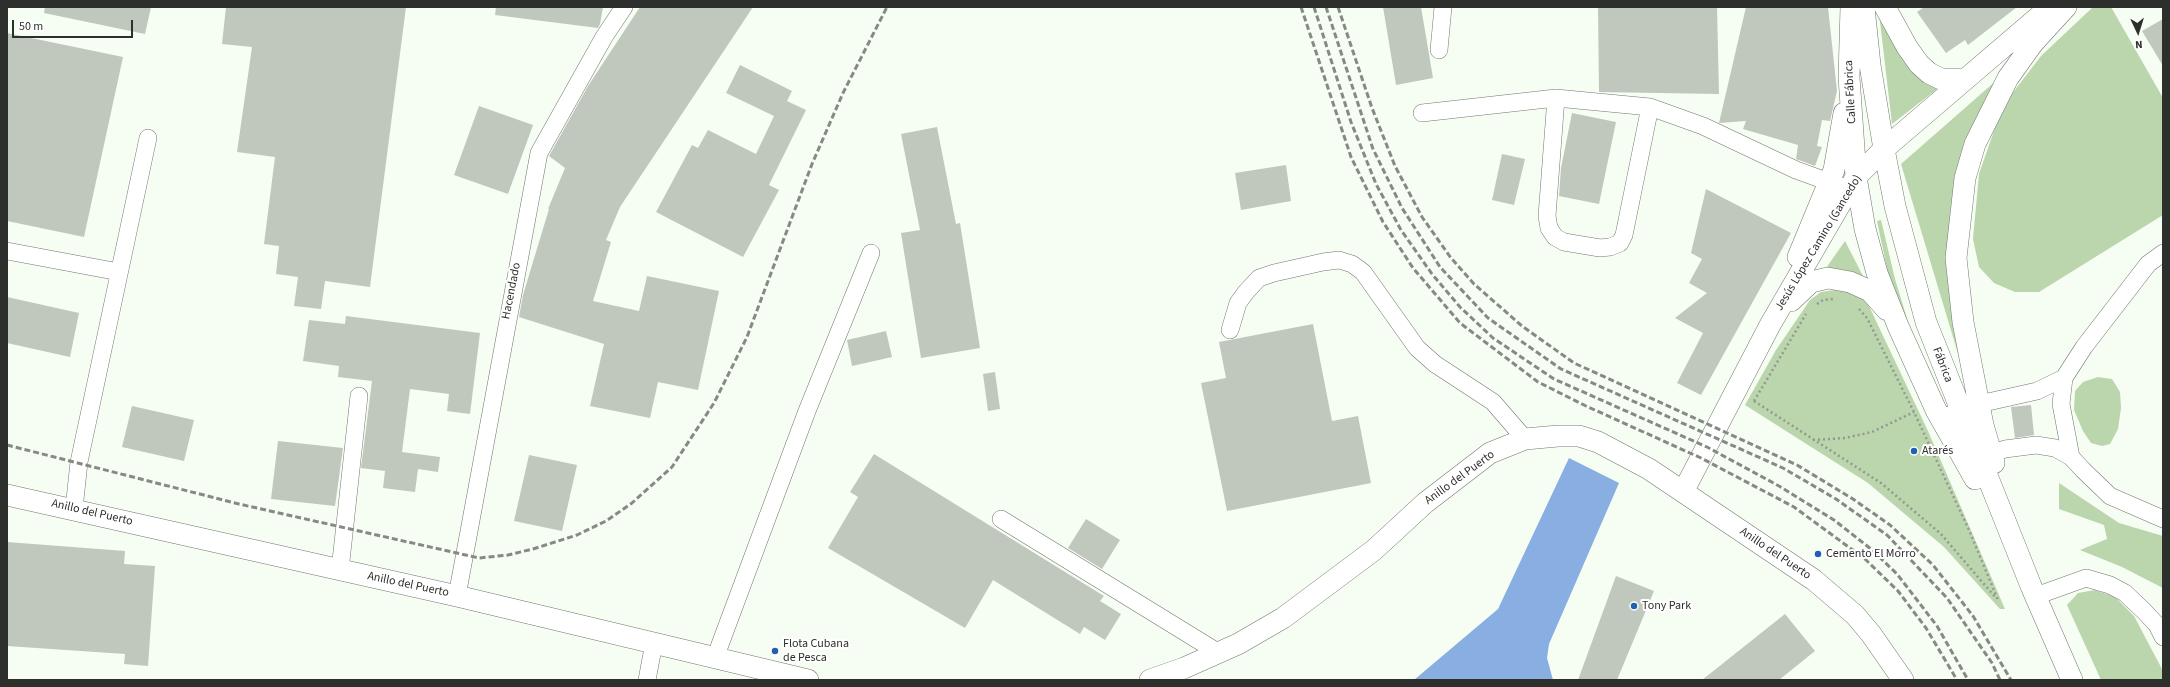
<!DOCTYPE html>
<meta charset="utf-8">
<style>
body{margin:0}
#map{position:relative;width:2170px;height:687px;overflow:hidden;background:#f6fdf2;font-family:"Source Sans 3",sans-serif}
canvas{display:block}
.frame{position:absolute;inset:0;border:8px solid #2c2f2b;pointer-events:none}
.north{position:absolute;left:2118px;top:12px;width:40px;height:40px;-webkit-text-stroke:3px #fff;paint-order:stroke;rotate:176deg;font-size:11px;font-weight:700;line-height:16px;text-align:center;color:#2c2f2b}
.north::after{content:'';display:block;margin:auto;width:14px;height:18px;background:#2c2f2b;clip-path:polygon(50% 0,100% 100%,50% 72%,0 100%)}
.scale{position:absolute;left:12px;top:20px;width:121px;height:18px;box-sizing:border-box;border:2px solid #2c2f2b;border-top:0;padding-left:5px;font-size:12px;line-height:14px;white-space:nowrap;color:#2c2f2b;-webkit-text-stroke:3px #fff;paint-order:stroke}
</style>
<div id="map">
<canvas width="2170" height="687"></canvas>
<div class="frame"></div>
<div class="north">N</div>
<div class="scale">50 m</div>
</div>
<script>
const ctx = document.querySelector('canvas').getContext('2d');
ctx.lineJoin = 'round';
function fill(path, color) { ctx.fillStyle = color; ctx.fill(path, 'evenodd'); }
const toPath = rows => new Path2D(rows.map(r => 'M' + r).join(''));
function stroke(path, color, width, dash) { ctx.strokeStyle = color; ctx.lineWidth = width; ctx.lineCap = dash ? 'butt' : 'round'; ctx.setLineDash(dash || []); ctx.stroke(path); }
function write(font, color, halo, rows, align = 'center') {
  ctx.font = font + ' "Source Sans 3",sans-serif'; ctx.lineWidth = 4; ctx.setLineDash([]); ctx.textBaseline = 'middle'; ctx.strokeStyle = halo; ctx.fillStyle = color; for (const [text, x, y, turn = 0] of rows) {
    ctx.save(); ctx.translate(x, y); ctx.rotate((+turn || 0) * Math.PI / 180); ctx.textAlign = isNaN(turn) ? turn : align; if (halo) ctx.strokeText(text, 0, 0); ctx.fillText(text, 0, 0); ctx.restore();
  }
}
fill(toPath([
 [2093,7,2111,7,2163,98,2163,215,2039,292,2015,292,1994,283,1979,267,1973,239,1979,174,1996,125,2011,95,2041,56],
 [1879,13,1941,86,1892,124],
 [1998,79,1956,178,1950,213,1948,248,1959,357,1901,164],
 [1881,220,1895,279,1919,358,1889,278,1877,221],
 [1845,241,1864,278,1824,271],
 [1834,290,1847,291,1860,296,1869,306,1928,431,2005,609,2000,609,1944,547,1868,483,1745,405,1776,350,1810,300,1821,292],
 [2098,377,2112,379,2120,392,2121,408,2118,429,2110,444,2102,446,2091,443,2083,431,2074,410,2075,391,2083,382],
 [2059,483,2119,523,2163,536,2163,588,2122,567,2080,550,2107,539,2104,525,2059,509],
 [2095,590,2115,597,2134,616,2163,671,2163,680,2101,680,2067,605,2078,593]
]), '#bbd5ac');
fill(toPath([
 [1569,458,1619,483,1549,644,1547,658,1553,680,1414,680,1498,609]
]), '#88aee2');
fill(toPath([
 [45,7,151,7,145,34,44,13],
 [226,7,406,7,370,287,325,281,321,309,294,306,298,277,276,274,279,246,264,244,275,157,237,152,252,47,222,44],
 [496,7,603,7,600,24,598,28,495,15],
 [640,7,753,7,620,207,606,240,611,242,593,301,639,311,647,276,719,291,698,390,658,382,650,418,590,406,604,344,519,317,523,295,549,209,548,209,565,168,549,156,588,86],
 [1383,7,1421,7,1433,78,1396,85],
 [1598,7,1717,7,1719,94,1599,92],
 [1746,7,1828,7,1837,91,1830,121,1822,120,1817,146,1822,147,1815,166,1796,159,1798,145,1743,129,1746,121,1719,123],
 [1924,7,2017,7,1968,45,1965,40,1946,53,1917,12],
 [2163,19,2163,66,2142,31],
 [7,33,123,57,84,237,7,221],
 [740,65,792,91,787,101,806,110,769,185,779,190,743,257,656,212,692,145,698,148,708,130,756,154,774,116,726,93],
 [479,106,533,125,508,194,454,175],
 [1572,113,1616,122,1599,204,1559,196,1561,168],
 [937,127,956,224,960,223,980,348,921,358,901,233,920,230,901,134],
 [1502,154,1525,159,1514,205,1492,200],
 [1286,165,1291,201,1241,210,1235,173],
 [1706,189,1791,233,1701,395,1677,383,1703,333,1675,318,1707,293,1689,283,1702,259,1691,253],
 [7,297,79,313,70,357,7,343],
 [346,316,480,333,470,414,447,411,449,394,410,389,402,452,440,457,438,472,418,469,415,492,383,488,385,471,361,468,372,381,338,377,339,366,303,361,309,320,345,324],
 [1313,324,1332,421,1358,416,1371,483,1227,511,1201,383,1226,378,1219,342],
 [886,331,892,357,852,366,847,340],
 [995,372,1000,409,988,411,983,374],
 [2031,405,2034,435,2015,438,2011,407],
 [132,406,194,420,184,461,122,447],
 [278,441,343,448,335,506,271,499],
 [874,454,1104,596,1100,601,1121,614,1105,640,1084,627,1080,634,993,580,965,628,828,548,858,497,850,492],
 [529,455,577,465,562,531,514,521],
 [1086,519,1120,540,1102,569,1068,548],
 [7,542,125,551,124,564,155,566,148,666,124,664,125,654,7,646],
 [1616,576,1654,591,1617,680,1578,680],
 [1785,614,1815,651,1779,680,1702,680]
]), '#c0c7bd');
const minor = toPath([
 [1439,50,1443,7],
 [1556,98,1547,216,1549,228,1555,237,1564,242,1600,248,1610,247,1620,243,1624,235,1650,107],
 [1422,113,1556,98,1650,107,1703,126,1796,170,1840,186],
 [7,251,119,272],
 [2163,253,2148,264,2084,347,2064,378,2061,404,2071,457,2083,470,2110,496,2163,519],
 [1230,330,1238,303,1246,292,1259,278,1274,273,1323,262,1339,260,1352,264,1363,272,1417,348,1435,364,1493,402,1525,439],
 [1942,418,1979,404,2037,391,2064,378],
 [1980,458,2005,449,2036,445,2055,448,2071,457],
 [74,509,79,462,148,138],
 [1001,519,1219,653],
 [340,570,359,396],
 [457,596,539,153,604,37,624,7],
 [2036,596,2086,578,2110,585,2125,593,2144,611,2157,625,2163,637],
 [715,658,807,411,871,253],
 [647,680,654,643]
]);
const major = toPath([
 [1851,7,1849,77,1856,177,1865,229,1877,273,1898,326,1936,410,1975,479],
 [1864,7,1870,65,1884,149,1895,206,1926,322,2031,586,2072,680],
 [1885,7,1907,47,1919,64,1929,73,1941,79,1965,79],
 [1798,257,1834,170,1844,113],
 [1791,301,1811,282,1828,278,1850,282,1870,291,1887,310],
 [1994,463,1983,425,1963,322,1956,258,1965,178,1975,144,2008,78,2033,43,2066,7],
 [1683,492,1770,325,1856,177,1884,149,2050,7],
 [7,495,457,596,808,680],
 [1150,680,1184,668,1238,644,1283,618,1374,550,1425,503,1490,453,1525,439,1558,436,1579,436,1598,442,1649,469,1814,580,1855,615,1871,634,1903,680]
]);
stroke(minor, '#71776e', 18);
stroke(major, '#71776e', 22);
stroke(toPath([
 [1817,304,1823,300,1833,299],
 [1859,309,1867,318,1914,412,1969,530,1998,600],
 [1754,401,1806,314],
 [1754,401,1881,483,1941,534,1996,598],
 [1813,440,1845,438,1872,432,1914,412]
]), '#939891', 2.5, [2, 3]);
stroke(minor, '#fff', 17);
stroke(major, '#fff', 21);
stroke(toPath([
 [1301,7,1351,157,1383,222,1413,268,1460,323,1538,382,1586,406,1701,458,1794,507,1865,559,1898,591,1926,628,1957,680],
 [1314,7,1351,122,1376,184,1401,230,1432,274,1460,307,1493,338,1554,379,1707,447,1779,486,1834,520,1871,549,1897,574,1937,626,1968,680],
 [1326,7,1373,149,1402,208,1440,267,1488,318,1561,369,1783,468,1836,499,1887,535,1947,598,1992,663,2000,680],
 [1338,7,1372,108,1395,166,1422,217,1451,258,1474,284,1522,326,1574,363,1797,465,1853,499,1890,525,1933,565,1973,616,2011,680],
 [7,445,239,504,479,558,508,555,533,549,577,535,606,521,632,503,672,467,714,403,747,337,812,164,843,93,887,7]
]), '#868a83', 3, [6, 3]);
for (const [x, y, r, color] of [
 [1914,451,4,"#2160b1"],
 [1818,554,4,"#2160b1"],
 [1634,606,4,"#2160b1"],
 [775,651,4,"#2160b1"]
]) { const dot = new Path2D(); dot.arc(x, y, r, 0, 2 * Math.PI); ctx.fillStyle = color; ctx.fill(dot); stroke(dot, '#fff', 1.5); }
write('12px', '#2c2f2b', '#fff', [
 ["Calle Fábrica",1851,92,-93],
 ["Jesús López Camino (Gancedo)",1819,243,-59],
 ["Hacendado",512,291,-79],
 ["Fábrica",1942,365,69],
 ["Anillo del Puerto",1460,478,-36],
 ["Anillo del Puerto",92,513,13],
 ["Anillo del Puerto",1775,554,34],
 ["Anillo del Puerto",408,585,12]
]);
write('12px', '#2c2f2b', '#fff', [
 ["Atarés",1922,451],
 ["Cemento El Morro",1826,554],
 ["Tony Park",1642,606],
 ["Flota Cubana",783,644],
 ["de Pesca",783,658]
], 'left');
</script>
